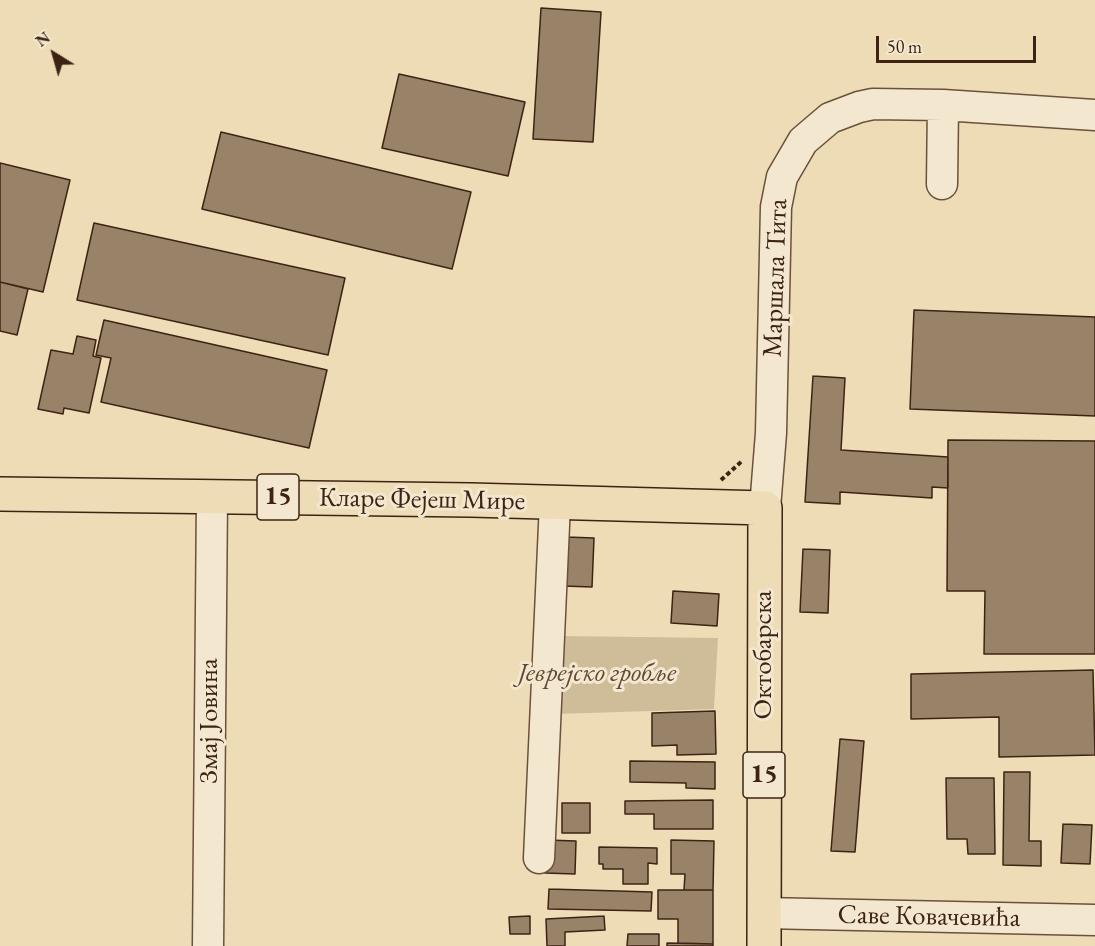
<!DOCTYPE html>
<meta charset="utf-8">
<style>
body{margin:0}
#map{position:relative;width:1095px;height:946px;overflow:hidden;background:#eddcb5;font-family:"EB Garamond",serif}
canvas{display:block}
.north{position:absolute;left:24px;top:24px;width:60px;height:60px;-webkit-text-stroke:4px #f3e8cf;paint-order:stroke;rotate:323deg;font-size:16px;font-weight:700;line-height:24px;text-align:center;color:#3e2314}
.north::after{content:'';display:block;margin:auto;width:21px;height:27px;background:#3e2314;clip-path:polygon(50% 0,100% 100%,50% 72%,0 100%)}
.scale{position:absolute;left:876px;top:36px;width:160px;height:27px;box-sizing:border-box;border:3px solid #3e2314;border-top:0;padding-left:8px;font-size:18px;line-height:21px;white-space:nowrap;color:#3e2314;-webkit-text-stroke:4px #f3e8cf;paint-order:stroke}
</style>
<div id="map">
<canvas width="1095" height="946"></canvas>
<div class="north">N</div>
<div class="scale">50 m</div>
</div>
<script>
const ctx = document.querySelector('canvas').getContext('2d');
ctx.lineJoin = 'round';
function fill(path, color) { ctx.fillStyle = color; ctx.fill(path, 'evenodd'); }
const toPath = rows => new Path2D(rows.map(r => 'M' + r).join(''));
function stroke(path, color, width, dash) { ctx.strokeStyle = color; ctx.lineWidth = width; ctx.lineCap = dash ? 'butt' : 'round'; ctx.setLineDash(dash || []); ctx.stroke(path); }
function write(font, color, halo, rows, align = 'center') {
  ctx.font = font + ' "EB Garamond",serif'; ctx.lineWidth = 6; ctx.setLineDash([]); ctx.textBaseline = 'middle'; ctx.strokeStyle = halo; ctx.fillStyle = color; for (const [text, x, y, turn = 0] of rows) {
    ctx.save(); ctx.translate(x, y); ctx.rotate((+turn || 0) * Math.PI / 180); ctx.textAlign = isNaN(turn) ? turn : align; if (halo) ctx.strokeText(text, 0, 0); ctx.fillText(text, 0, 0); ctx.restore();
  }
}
fill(toPath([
 [559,636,718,638,714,709,557,714]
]), '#cfbd9a');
const building = toPath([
 [541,8,601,12,593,142,533,139,541,8],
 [399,74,525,102,508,176,382,148,399,74],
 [221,132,471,192,452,269,202,209,221,132],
 [0,163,70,180,43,292,0,282,0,163],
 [94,223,345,278,328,355,77,300,94,223],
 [0,282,28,289,17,335,0,331,0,282],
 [914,310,1095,317,1095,416,910,409,914,310],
 [104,320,327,370,309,448,101,402,111,358,96,355,104,320],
 [77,336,96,340,93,356,101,358,89,413,64,408,63,414,38,409,51,350,73,354,77,336],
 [813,376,845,378,841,450,948,457,948,488,932,487,932,498,840,492,840,504,805,502,813,376],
 [948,440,1095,441,1095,654,984,654,985,591,947,591,948,440],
 [566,537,594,538,592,587,563,586,566,537],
 [803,549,830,550,828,613,800,612,803,549],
 [673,591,719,594,717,626,671,623,673,591],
 [1093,670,1095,755,999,757,999,717,911,719,911,674,1093,670],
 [715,711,716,754,677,755,677,745,652,746,652,713,715,711],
 [840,739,864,741,855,852,831,851,840,739],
 [630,761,715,762,715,789,686,788,686,783,630,782,630,761],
 [1004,772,1030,772,1029,841,1041,841,1041,866,1003,865,1004,772],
 [946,778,994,778,995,854,968,854,967,839,947,839,946,778],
 [713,800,713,829,654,829,654,814,625,814,625,801,713,800],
 [562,803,590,803,590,833,562,833,562,803],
 [1063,824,1092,825,1090,864,1061,863,1063,824],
 [547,840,576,841,575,874,545,873,547,840],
 [671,840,714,841,713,890,684,890,685,874,671,874,671,840],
 [599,847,657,848,657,864,648,863,648,884,623,884,623,869,603,869,603,864,599,864,599,847],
 [549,889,652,892,651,911,548,909,549,889],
 [658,890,713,890,713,944,678,943,678,919,658,919,658,890],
 [530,916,530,934,510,934,509,917,530,916],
 [604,916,605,930,565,932,565,946,547,946,546,919,604,916],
 [628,934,659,934,659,946,627,946,628,934],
 [667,943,713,944,713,946,667,946,667,943]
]);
fill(building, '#998368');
stroke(building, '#3e2314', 1.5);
const minor = toPath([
 [942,184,943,105],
 [765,508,771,433,776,207,782,177,803,141,830,118,859,107,873,104,943,105,1095,115],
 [539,858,555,503],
 [763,913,1095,920],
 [208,946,212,497]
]);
const major = toPath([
 [0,494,471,500,765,508,764,946]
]);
stroke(minor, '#6a513c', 33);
stroke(major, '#3e2314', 36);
stroke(toPath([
 [721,480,742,461]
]), '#3e2314', 4, [4.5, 3]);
stroke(minor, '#f3e8cf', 30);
stroke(major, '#eddcb5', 33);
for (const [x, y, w] of [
 [278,497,42],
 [764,775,42]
]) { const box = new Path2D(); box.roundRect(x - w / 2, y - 23, w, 46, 4.5); ctx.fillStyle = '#f3e8cf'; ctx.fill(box); stroke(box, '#3e2314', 1.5); }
write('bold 26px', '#3e2314', null, [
 ["15",278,497],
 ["15",764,775]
]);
write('27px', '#3e2314', '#f3e8cf', [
 ["Маршала Тита",776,278,-88],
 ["Кларе Фејеш Мире",422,500,1],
 ["Октобарска",764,655,-90],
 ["Змај Јовина",210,721,-90],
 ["Саве Ковачевића",929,917,1]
]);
write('italic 27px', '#624a36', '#f3e8cf', [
 ["Јеврејско гробље",597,674]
]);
</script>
